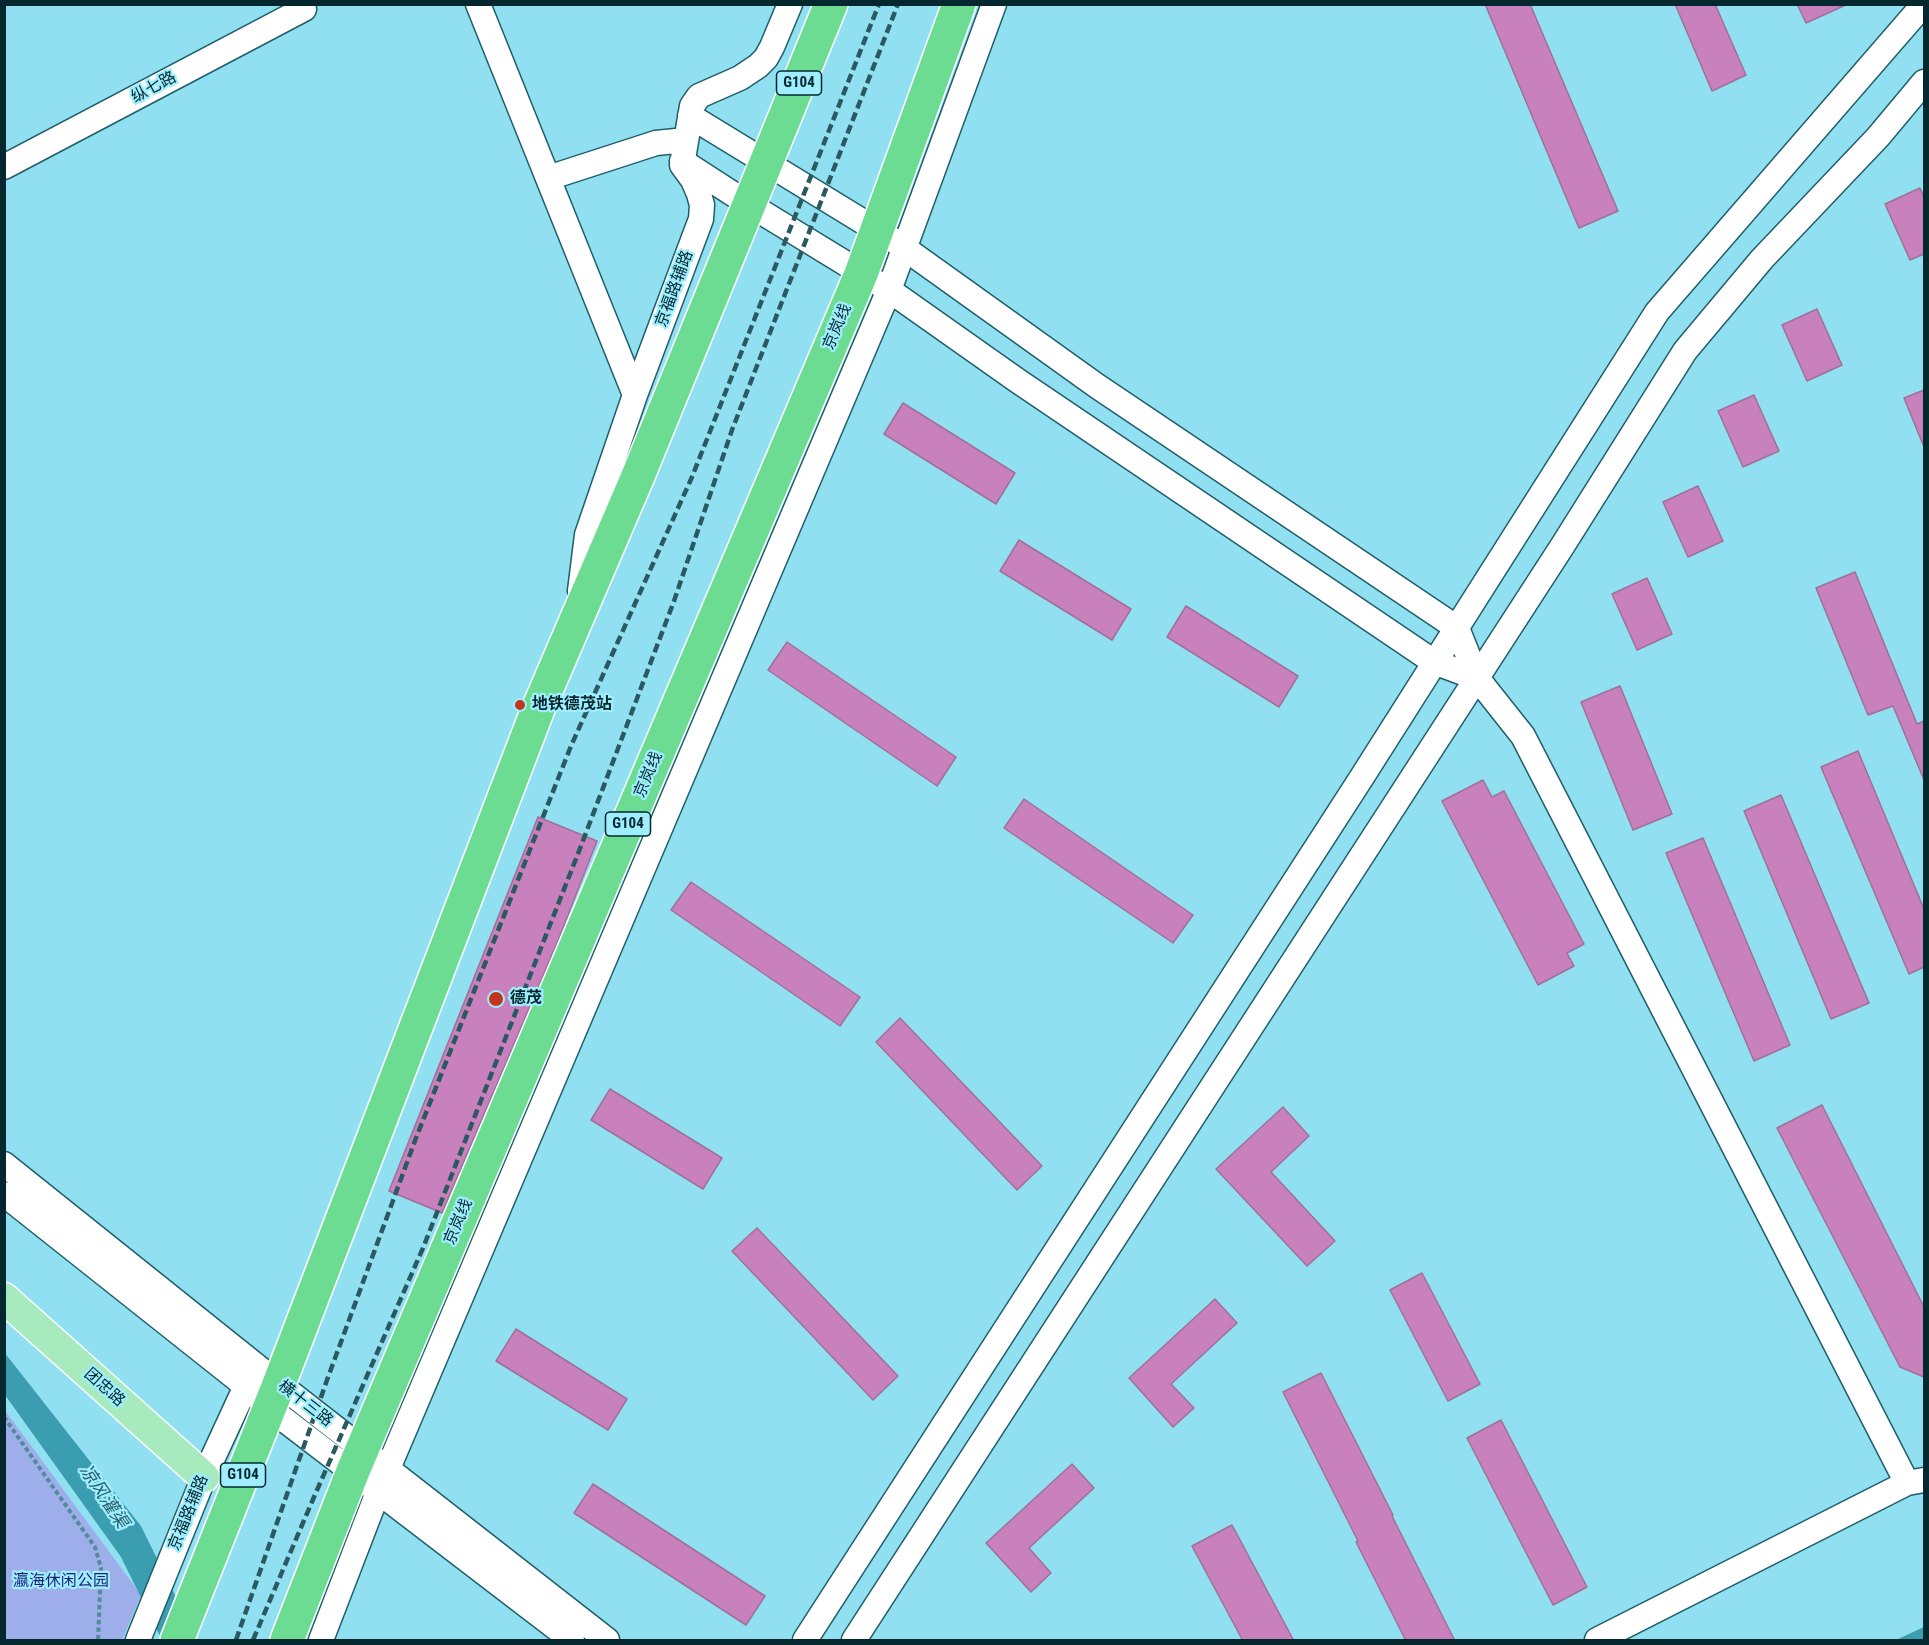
<!DOCTYPE html>
<meta charset="utf-8">
<style>
body{margin:0}
#map{position:relative;width:1929px;height:1645px;overflow:hidden;background:#91e0f1;font-family:"Roboto Condensed",sans-serif}
canvas{display:block}
.frame{position:absolute;inset:0;border:6px solid #04282e;pointer-events:none}
</style>
<div id="map">
<canvas width="1929" height="1645"></canvas>
<div class="frame"></div>
</div>
<script>
const ctx = document.querySelector('canvas').getContext('2d');
ctx.lineJoin = 'round';
function fill(path, color) { ctx.fillStyle = color; ctx.fill(path, 'evenodd'); }
const toPath = rows => new Path2D(rows.map(r => 'M' + r).join(''));
function stroke(path, color, width, dash) { ctx.strokeStyle = color; ctx.lineWidth = width; ctx.lineCap = dash ? 'butt' : 'round'; ctx.setLineDash(dash || []); ctx.stroke(path); }
function write(font, color, halo, rows, align = 'center') {
  ctx.font = font + ' "Roboto Condensed","Noto Sans SC",sans-serif'; ctx.lineWidth = 4.5; ctx.setLineDash([]); ctx.textBaseline = 'middle'; ctx.strokeStyle = halo; ctx.fillStyle = color; for (const [text, x, y, turn = 0] of rows) {
    ctx.save(); ctx.translate(x, y); ctx.rotate((+turn || 0) * Math.PI / 180); ctx.textAlign = isNaN(turn) ? turn : align; if (halo) ctx.strokeText(text, 0, 0); ctx.fillText(text, 0, 0); ctx.restore();
  }
}
fill(toPath([
 [4,1409,141,1595,122,1640,5,1640]
]), '#9daeea');
fill(toPath([
 [4,1352,141,1526,197,1640,162,1640,121,1557,5,1395],
 [1924,1627,1924,1640,1896,1640]
]), '#3a9db0');
const building = toPath([
 [1485,4,1530,4,1618,211,1579,228,1485,4],
 [1675,4,1715,4,1746,75,1712,91,1675,4],
 [1797,4,1848,4,1806,23,1797,4],
 [1920,188,1924,198,1924,254,1910,260,1885,204,1920,188],
 [1817,309,1842,365,1807,381,1782,325,1817,309],
 [1924,390,1924,447,1904,398,1924,390],
 [1754,395,1779,451,1743,467,1718,411,1754,395],
 [903,403,1015,473,996,504,884,434,903,403],
 [1698,486,1723,541,1688,557,1663,502,1698,486],
 [1019,540,1131,609,1112,640,1000,571,1019,540],
 [1855,572,1917,724,1924,721,1924,780,1893,706,1868,715,1816,588,1855,572],
 [1647,578,1672,634,1637,650,1612,594,1647,578],
 [1186,606,1298,676,1279,707,1167,637,1186,606],
 [787,642,956,757,937,786,768,670,787,642],
 [1620,686,1672,814,1633,830,1581,702,1620,686],
 [1858,751,1924,909,1924,967,1909,974,1821,767,1858,751],
 [1483,780,1492,797,1504,791,1584,944,1567,953,1574,966,1538,985,1442,801,1483,780],
 [1781,795,1869,1003,1831,1019,1744,811,1781,795],
 [1024,799,1193,915,1173,943,1004,828,1024,799],
 [538,817,597,841,559,938,442,1213,389,1191,538,817],
 [1703,838,1790,1045,1754,1061,1666,853,1703,838],
 [691,882,860,997,840,1026,671,910,691,882],
 [900,1018,1042,1166,1017,1190,876,1042,900,1018],
 [610,1089,722,1158,703,1189,591,1120,610,1089],
 [1822,1105,1924,1307,1924,1377,1900,1367,1777,1128,1822,1105],
 [1283,1107,1309,1136,1271,1172,1335,1241,1307,1266,1216,1169,1283,1107],
 [757,1228,898,1376,873,1400,732,1251,757,1228],
 [1422,1273,1480,1384,1448,1401,1390,1290,1422,1273],
 [1215,1299,1237,1323,1171,1384,1194,1408,1173,1427,1129,1378,1215,1299],
 [516,1329,627,1399,608,1430,496,1361,516,1329],
 [1321,1373,1393,1515,1392,1516,1455,1641,1406,1641,1356,1542,1358,1541,1283,1392,1321,1373],
 [1501,1420,1587,1587,1553,1605,1467,1438,1501,1420],
 [1072,1464,1094,1488,1029,1548,1051,1573,1031,1592,986,1543,1072,1464],
 [593,1484,765,1596,746,1625,574,1513,593,1484],
 [1232,1525,1294,1641,1243,1641,1192,1546,1232,1525]
]);
fill(building, '#c881bd');
stroke(building, '#9f7098', 1.5);
const minor = toPath([
 [478,4,635,395],
 [690,116,893,240,1097,386,1457,628,1477,678,1523,736,1907,1483],
 [682,161,750,205,889,290,1018,381,1434,662,1477,678],
 [4,167,304,9],
 [548,178,656,143,686,140],
 [580,591,587,535,635,395,701,219,702,205,699,194,693,180,682,165,692,106,699,96,740,78,758,66,766,58,772,47,790,4],
 [4,1164,279,1384,607,1640],
 [4,1194,246,1386,269,1408,572,1640],
 [138,1640,204,1477,246,1386,259,1385],
 [321,1640,378,1492,889,290,994,4],
 [805,1640,1362,777,1657,312,1924,4],
 [854,1640,1563,545,1685,351,1762,259,1878,137,1924,82],
 [1597,1640,1907,1483,1924,1480]
]);
const major = toPath([
 [4,1298,204,1477]
]);
const highway = toPath([
 [177,1640,279,1384,538,709,638,476,831,4],
 [287,1640,353,1471,861,274,959,4]
]);
stroke(minor, '#1f5e6a', 27);
stroke(major, '#fff', 33);
stroke(highway, '#fff', 36);
stroke(toPath([
 [4,1417,95,1547,101,1568,98,1640]
]), '#518c98', 4, [4.5, 3]);
stroke(minor, '#fff', 24);
stroke(major, '#a6eabd', 30);
stroke(highway, '#6bdc91', 33);
stroke(toPath([
 [236,1640,327,1380,416,1138,571,746,692,477,879,4],
 [253,1640,314,1497,423,1248,581,846,674,601,732,430,898,4]
]), '#2a5962', 4.5, [9, 4.5]);
for (const [x, y, r, color] of [
 [520,705,6,"#c1361d"],
 [496,999,8,"#c1361d"]
]) { const dot = new Path2D(); dot.arc(x, y, r, 0, 2 * Math.PI); ctx.fillStyle = color; ctx.fill(dot); stroke(dot, '#9eeeff', 2); }
for (const [x, y, w] of [
 [799,83,45],
 [628,824,45],
 [243,1475,45]
]) { const box = new Path2D(); box.roundRect(x - w / 2, y - 12, w, 24, 4.5); ctx.fillStyle = '#9eeeff'; ctx.fill(box); stroke(box, '#04282e', 1.5); }
write('bold 15px', '#04282e', null, [
 ["G104",799,83],
 ["G104",628,824],
 ["G104",243,1475]
]);
write('16px', '#04282e', '#9eeeff', [
 ["纵七路",154,88,-28],
 ["京福路辅路",675,289,-70],
 ["京岚线",838,327,-67],
 ["京岚线",649,775,-67],
 ["京岚线",459,1222,-67],
 ["团忠路",104,1388,42],
 ["横十三路",305,1404,38],
 ["京福路辅路",189,1513,-68]
]);
write('bold 16px', '#04282e', '#9eeeff', [
 ["地铁德茂站",532,705],
 ["德茂",510,999]
], 'left');
write('16px', '#1c1f79', '#9eeeff', [
 ["瀛海休闲公园",61,1582]
]);
write('italic 18px', '#285e69', '#9eeeff', [
 ["凉风灌渠",103,1497,56]
]);
</script>
